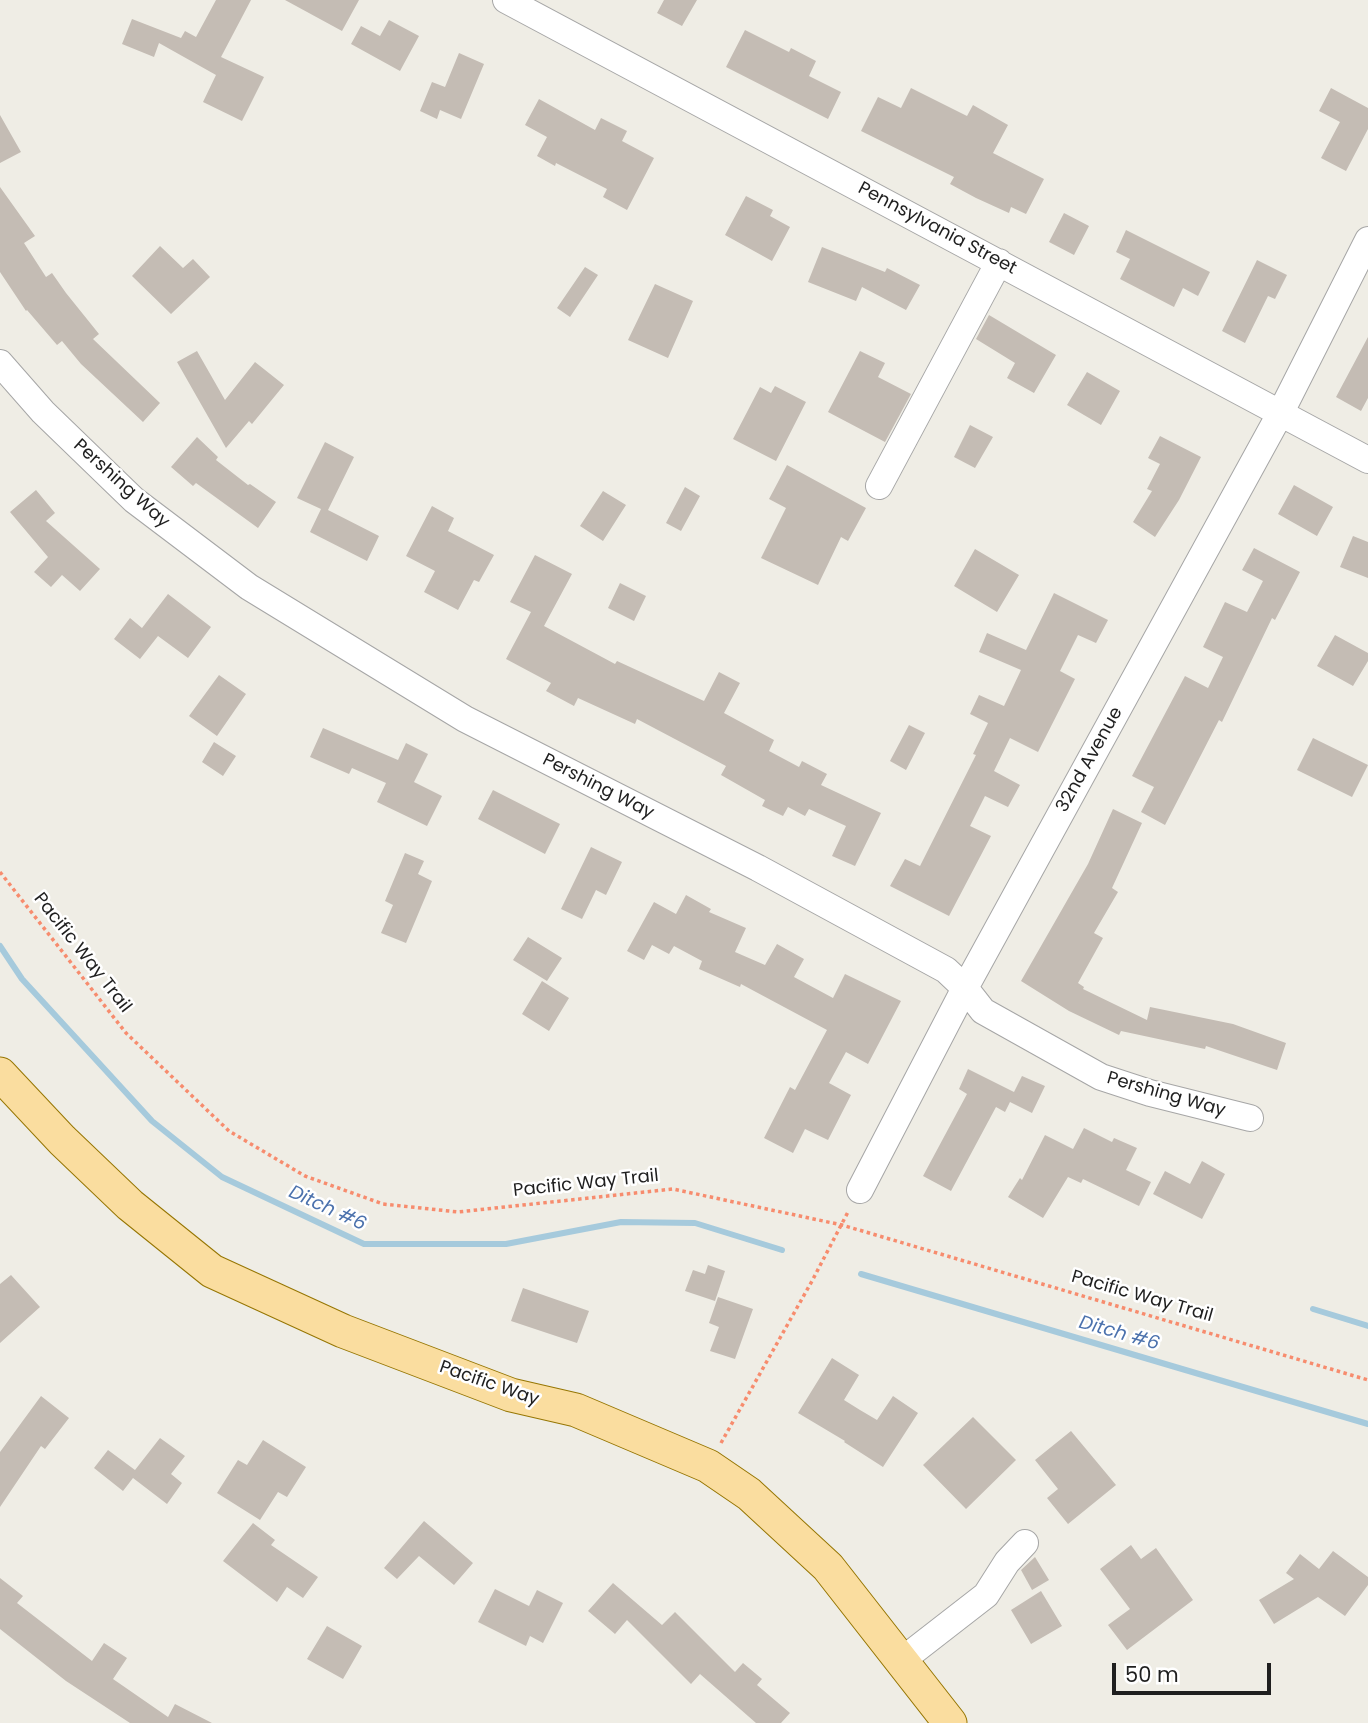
<!DOCTYPE html>
<style>
body{margin:0}
#map{position:relative;width:1368px;height:1723px;overflow:hidden;background:#efede5;font-family:Poppins,sans-serif}
canvas{display:block}
.scale{position:absolute;left:1112px;top:1663px;width:159px;height:32px;box-sizing:border-box;border:4px solid #1f1f1f;border-top:0;padding-left:9px;font-size:21px;line-height:24px;white-space:nowrap;color:#1f1f1f;-webkit-text-stroke:5px #fff;paint-order:stroke}
</style>
<div id="map">
<canvas width="1368" height="1723"></canvas>
<div class="scale">50 m</div>
</div>
<script>
const ctx = document.querySelector('canvas').getContext('2d');
ctx.lineJoin = 'round';
const toPath = rows => new Path2D(rows.map(r => 'M' + r).join(''));
function stroke(path, color, width, dash) { ctx.strokeStyle = color; ctx.lineWidth = width; ctx.lineCap = dash ? 'butt' : 'round'; ctx.setLineDash(dash || []); ctx.stroke(path); }
function fill(path, color) { ctx.fillStyle = color; ctx.fill(path, 'evenodd'); }
function write(font, color, halo, rows, align = 'center') {
  ctx.font = font + ' Poppins,sans-serif'; ctx.lineWidth = 5; ctx.setLineDash([]); ctx.textBaseline = 'middle'; ctx.strokeStyle = halo; ctx.fillStyle = color; for (const [text, x, y, turn = 0] of rows) {
    ctx.save(); ctx.translate(x, y); ctx.rotate((+turn || 0) * Math.PI / 180); ctx.textAlign = isNaN(turn) ? turn : align; if (halo) ctx.strokeText(text, 0, 0); ctx.fillText(text, 0, 0); ctx.restore();
  }
}
stroke(toPath([
 [0,946,22,979,152,1121,222,1177,364,1244,506,1244,621,1222,695,1223,782,1250],
 [861,1274,1368,1424],
 [1313,1309,1368,1326]
]), '#a6cadc', 6);
fill(toPath([
 [216,0,251,0,221,57,264,77,242,121,203,102,216,75,159,43,154,57,122,44,132,19,181,38,185,31,196,37],
 [285,0,359,0,342,31],
 [664,0,697,0,682,26,657,13],
 [389,20,419,36,400,71,351,44,361,26,380,36],
 [745,30,789,52,791,48,816,61,809,76,841,92,828,119,726,67],
 [459,53,484,64,461,119,440,110,437,119,420,111,432,82,445,87],
 [911,88,967,116,973,105,1008,125,993,153,1044,179,1026,214,1011,207,1009,213,976,198,950,184,954,177,861,131,878,97,901,108],
 [1331,88,1368,108,1368,129,1346,171,1321,158,1340,122,1319,111],
 [539,99,595,130,601,118,627,131,622,141,654,158,627,210,603,197,607,189,556,163,555,166,537,156,547,137,525,125],
 [0,115,21,152,0,163],
 [0,187,35,236,24,243,46,277,52,273,66,293,99,334,93,339,160,403,143,422,81,364,62,341,57,345,27,310,26,311,0,272],
 [746,196,773,210,770,216,790,227,772,261,725,235],
 [1064,213,1089,226,1074,255,1049,242],
 [1126,230,1210,272,1198,296,1183,288,1174,307,1120,279,1130,259,1116,252],
 [160,246,183,268,193,259,210,277,171,314,132,276],
 [822,247,885,272,887,268,920,285,906,310,862,287,856,301,808,282],
 [1257,260,1287,275,1275,299,1268,296,1245,343,1222,331],
 [585,267,598,275,570,317,557,308],
 [655,284,693,301,668,358,628,340],
 [989,315,1056,355,1034,393,1007,378,1015,363,976,339],
 [1368,337,1368,398,1361,411,1336,397],
 [197,351,225,400,255,362,284,385,252,424,249,421,226,448,177,362],
 [860,351,885,363,878,377,911,394,885,442,828,412],
 [1087,372,1120,391,1101,425,1067,405],
 [775,386,806,402,776,461,733,439,760,387,771,393],
 [970,425,993,437,975,468,954,457],
 [1160,436,1201,457,1179,500,1155,537,1133,522,1152,491,1147,489,1160,464,1148,458],
 [197,437,218,457,216,460,248,485,250,484,276,502,258,528,196,483,193,486,171,467],
 [325,442,354,457,328,510,379,536,367,561,310,532,321,509,297,498],
 [787,465,866,508,848,541,841,537,818,585,761,558,786,508,769,499],
 [1294,485,1333,507,1317,536,1278,514],
 [685,487,700,496,681,531,666,523],
 [36,490,55,513,46,521,100,569,80,591,62,575,51,587,34,572,48,557,10,512],
 [603,491,626,505,603,541,580,526],
 [432,506,454,518,448,531,494,555,479,582,474,580,458,610,424,592,435,571,406,556],
 [1353,536,1368,542,1368,578,1340,567],
 [1254,548,1300,572,1275,620,1272,618,1222,722,1219,720,1165,825,1141,812,1154,787,1132,776,1185,676,1208,688,1223,657,1203,647,1225,602,1247,612,1263,581,1242,570],
 [975,549,1019,575,997,612,954,586],
 [535,555,572,574,544,626,615,664,617,661,704,701,719,672,740,683,724,713,774,740,769,751,799,767,802,761,827,774,821,785,881,813,855,866,832,856,846,826,809,809,805,816,788,807,783,816,762,806,765,800,721,775,726,766,637,719,635,724,578,698,574,706,546,691,551,683,506,659,531,612,510,602],
 [620,583,646,596,634,621,608,608],
 [1054,593,1108,620,1096,643,1078,635,1060,671,1075,679,1038,752,1010,738,994,771,1020,785,1008,807,985,796,970,826,991,836,949,916,890,886,905,859,920,866,976,755,973,754,988,723,970,714,979,695,1004,706,1021,670,979,652,987,633,1026,650],
 [168,594,211,627,188,658,158,636,140,659,114,639,130,618,142,628],
 [1335,635,1368,653,1368,661,1353,686,1317,666],
 [219,675,246,694,217,736,189,716],
 [909,725,925,733,906,770,890,761],
 [323,728,398,760,406,743,428,754,414,782,442,796,427,826,377,802,386,783,352,768,349,774,310,757],
 [1313,738,1368,765,1352,797,1297,770],
 [214,742,236,756,223,776,202,762],
 [493,790,560,824,545,854,478,819],
 [1113,809,1142,823,1112,888,1118,892,1094,933,1103,938,1078,983,1084,987,1083,989,1147,1020,1150,1007,1233,1024,1286,1043,1277,1070,1206,1046,1205,1049,1121,1031,1119,1035,1069,1011,1021,981,1088,864],
 [591,847,622,862,606,895,596,890,582,919,561,909],
 [405,853,424,861,418,874,432,881,406,943,381,933,393,905,385,901],
 [686,895,711,909,709,912,746,928,735,952,765,965,777,944,804,959,794,977,833,998,845,974,901,1001,868,1064,846,1052,829,1083,851,1095,828,1140,805,1129,793,1153,764,1138,790,1087,795,1090,827,1030,741,984,740,987,699,969,702,961,674,946,669,954,652,945,644,960,627,951,654,902,676,914],
 [528,937,562,958,547,981,513,960],
 [542,981,569,998,549,1031,522,1014],
 [968,1069,1014,1092,1022,1076,1045,1086,1032,1113,1010,1102,1005,1112,996,1107,951,1191,923,1176,967,1094,959,1089],
 [1084,1128,1112,1142,1114,1138,1137,1148,1126,1170,1151,1182,1139,1206,1083,1179,1081,1183,1068,1177,1043,1218,1008,1197,1020,1178,1022,1180,1045,1135,1073,1149],
 [1202,1161,1225,1174,1202,1219,1153,1194,1165,1171,1190,1184],
 [708,1265,725,1271,715,1301,685,1291,693,1270,705,1274],
 [11,1275,40,1307,0,1343,0,1284],
 [523,1288,589,1311,577,1343,511,1321],
 [718,1297,753,1309,735,1359,710,1351,719,1327,709,1323],
 [832,1358,859,1375,844,1400,860,1410,877,1420,893,1396,918,1413,883,1467,844,1442,845,1441,798,1413],
 [41,1396,69,1418,45,1449,41,1446,0,1507,0,1452],
 [973,1417,1016,1460,966,1509,923,1465],
 [1071,1431,1116,1485,1068,1524,1047,1498,1058,1489,1035,1460],
 [160,1438,185,1456,171,1474,182,1483,167,1504,133,1478,123,1491,94,1468,108,1450,135,1470],
 [263,1440,306,1467,287,1497,278,1492,260,1520,217,1493,238,1460,247,1465],
 [424,1521,473,1563,454,1585,419,1556,397,1579,384,1568],
 [253,1523,275,1540,271,1545,318,1577,303,1598,287,1587,277,1602,223,1561],
 [1131,1545,1141,1559,1156,1548,1193,1600,1127,1650,1108,1625,1130,1609,1100,1569],
 [1333,1551,1368,1577,1368,1585,1345,1616,1318,1597,1274,1624,1259,1600,1294,1579,1286,1573,1300,1554,1319,1569],
 [1035,1557,1049,1580,1032,1590,1021,1570],
 [0,1578,23,1596,17,1603,92,1661,104,1643,127,1658,113,1679,168,1717,175,1704,212,1723,130,1723,66,1681,0,1629],
 [613,1583,662,1625,675,1612,735,1672,743,1663,762,1679,757,1685,790,1713,781,1723,756,1723,700,1674,691,1684,627,1620,615,1634,588,1611],
 [495,1589,529,1606,537,1590,563,1603,543,1643,530,1636,526,1646,478,1622],
 [1041,1591,1062,1626,1031,1644,1011,1610],
 [327,1626,362,1646,343,1679,307,1659]
]), '#c4bcb4');
const minor = toPath([
 [506,0,1368,460],
 [0,363,43,412,134,500,249,587,465,719,758,868,946,970,965,988,983,1011,1101,1077,1150,1093,1250,1118],
 [879,486,999,262],
 [860,1190,965,988,1281,412,1368,240],
 [901,1661,986,1595,1007,1562,1025,1543]
]);
const major = toPath([
 [0,1074,62,1140,130,1205,212,1271,343,1331,511,1395,576,1410,708,1466,749,1494,828,1567,950,1723]
]);
stroke(minor, '#a6a6a6', 28);
stroke(major, '#967603', 35);
stroke(toPath([
 [0,872,126,1033,229,1131,305,1176,383,1204,458,1212,673,1189,842,1225,1368,1380],
 [721,1443,812,1281,849,1210]
]), '#f78c6e', 3.5, [3.5, 3.5]);
stroke(minor, '#fff', 26);
stroke(major, '#fadd9f', 33);
write('18px', '#1f1f1f', '#fff', [
 ["Pennsylvania Street",937,229,28],
 ["Pershing Way",121,484,42],
 ["32nd Avenue",1090,760,-61],
 ["Pershing Way",598,787,27],
 ["Pacific Way Trail",82,953,52],
 ["Pershing Way",1166,1095,16],
 ["Pacific Way Trail",586,1184,-6],
 ["Pacific Way Trail",1142,1297,16],
 ["Pacific Way",489,1384,19]
]);
write('italic 19px', '#4c72ad', '#fff', [
 ["Ditch #6",327,1209,25],
 ["Ditch #6",1119,1334,16]
]);
</script>
